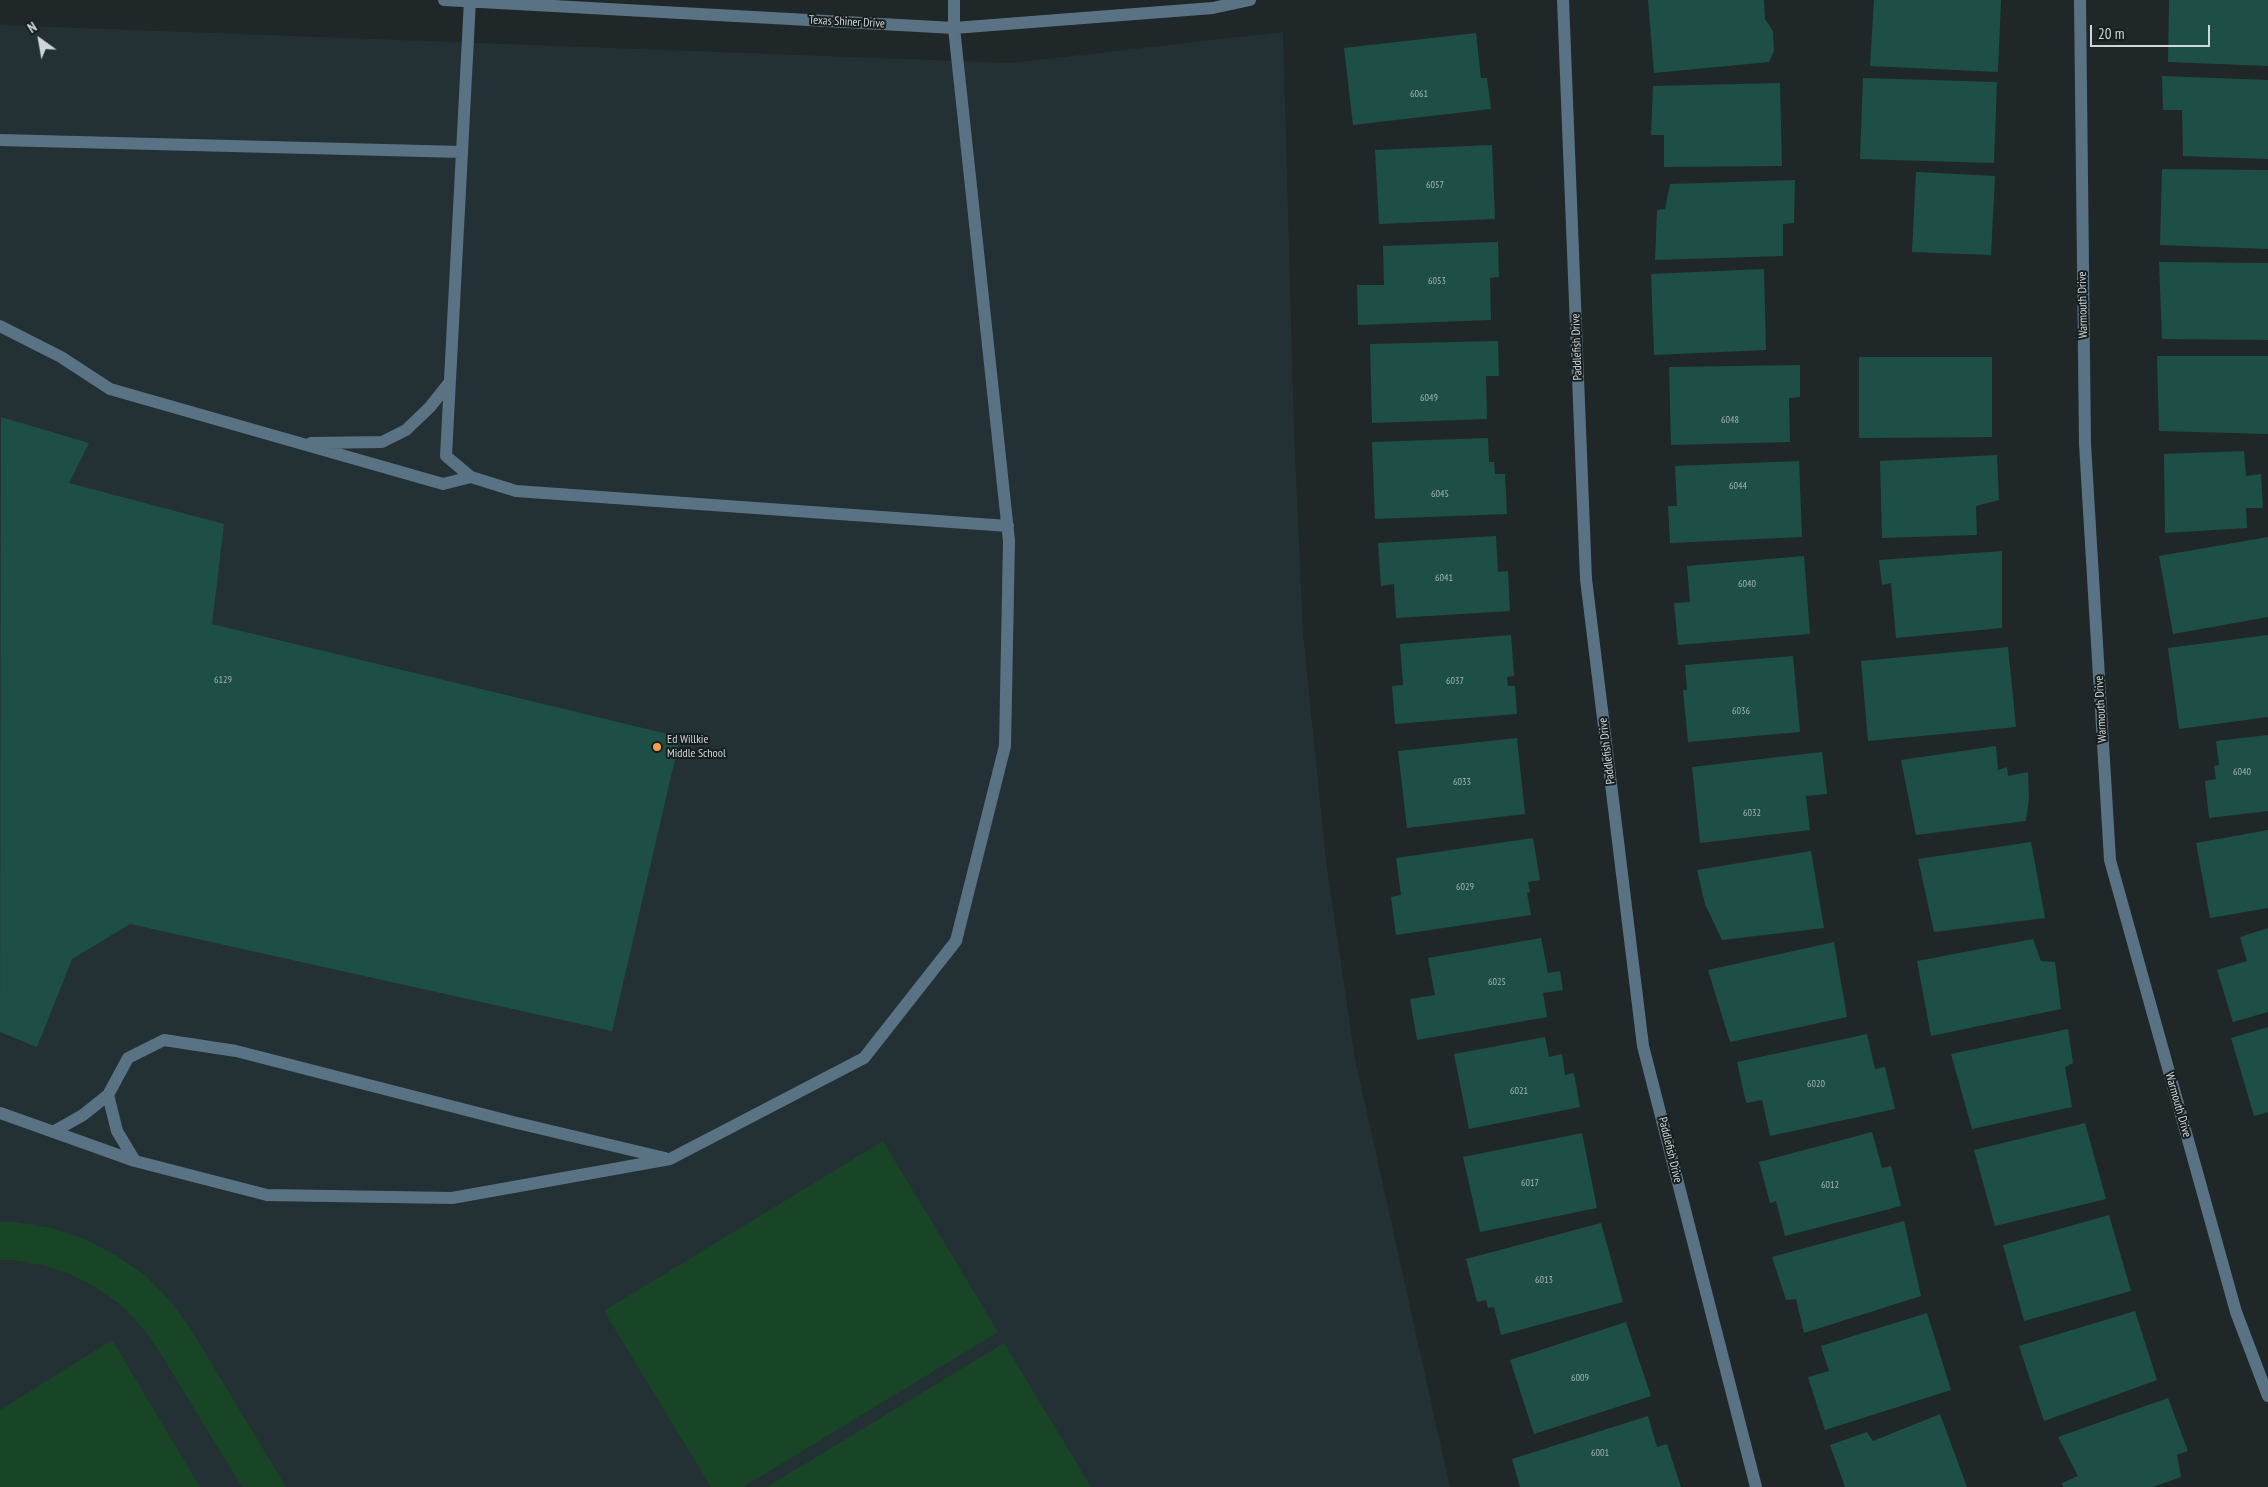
<!DOCTYPE html>
<style>
body{margin:0}
#map{position:relative;width:2268px;height:1487px;overflow:hidden;background:#202728;font-family:"PT Sans Narrow",sans-serif}
canvas{display:block}
.north{position:absolute;left:15px;top:15px;width:50px;height:50px;-webkit-text-stroke:4px #171e1f;paint-order:stroke;rotate:328deg;font-size:14px;font-weight:700;line-height:20px;text-align:center;color:#d2d6d7}
.north::after{content:'';display:block;margin:auto;width:18px;height:22px;background:#d2d6d7;clip-path:polygon(50% 0,100% 100%,50% 72%,0 100%)}
.scale{position:absolute;left:2090px;top:25px;width:120px;height:22px;box-sizing:border-box;border:2px solid #d2d6d7;border-top:0;padding-left:6px;font-size:15px;line-height:18px;white-space:nowrap;color:#d2d6d7;-webkit-text-stroke:4px #171e1f;paint-order:stroke}
</style>
<div id="map">
<canvas width="2268" height="1487"></canvas>
<div class="north">N</div>
<div class="scale">20 m</div>
</div>
<script>
const ctx = document.querySelector('canvas').getContext('2d');
ctx.lineJoin = 'round';
function fill(path, color) { ctx.fillStyle = color; ctx.fill(path, 'evenodd'); }
const toPath = rows => new Path2D(rows.map(r => 'M' + r).join(''));
function stroke(path, color, width, dash) { ctx.strokeStyle = color; ctx.lineWidth = width; ctx.lineCap = dash ? 'butt' : 'round'; ctx.setLineDash(dash || []); ctx.stroke(path); }
function write(font, color, halo, rows, align = 'center') {
  ctx.font = font + ' "PT Sans Narrow",sans-serif'; ctx.lineWidth = 4; ctx.setLineDash([]); ctx.textBaseline = 'middle'; ctx.strokeStyle = halo; ctx.fillStyle = color; for (const [text, x, y, turn = 0] of rows) {
    ctx.save(); ctx.translate(x, y); ctx.rotate((+turn || 0) * Math.PI / 180); ctx.textAlign = isNaN(turn) ? turn : align; if (halo) ctx.strokeText(text, 0, 0); ctx.fillText(text, 0, 0); ctx.restore();
  }
}
fill(toPath([
 [0,25,1011,63,1283,32,1294,431,1303,634,1326,861,1355,1059,1450,1487,0,1487]
]), '#233134');
fill(toPath([
 [883,1141,998,1332,743,1487,711,1487,604,1311],
 [0,1222,16,1222,51,1228,85,1239,117,1256,146,1276,171,1302,192,1331,286,1487,242,1487,159,1351,142,1327,121,1305,97,1288,70,1274,42,1265,13,1260,0,1260],
 [112,1340,200,1487,0,1487,0,1410],
 [1004,1343,1091,1487,767,1487]
]), '#184526');
fill(toPath([
 [1648,0,1764,0,1765,19,1773,31,1774,51,1769,62,1654,73],
 [1874,0,2001,0,1998,72,1870,66],
 [2169,0,2268,0,2268,66,2168,62],
 [1476,33,1481,78,1487,78,1491,109,1353,125,1344,48],
 [2162,76,2268,80,2268,159,2183,156,2182,110,2163,110],
 [1863,78,1997,82,1994,163,1860,159],
 [1780,83,1782,166,1664,167,1664,135,1651,135,1653,86],
 [1492,145,1495,219,1379,224,1375,150],
 [2162,169,2268,170,2268,249,2160,245],
 [1916,172,1995,176,1991,255,1912,252],
 [1795,180,1794,223,1783,224,1783,256,1655,260,1657,210,1665,209,1670,184],
 [1498,242,1499,277,1490,278,1491,320,1358,325,1357,285,1384,285,1383,246],
 [2159,262,2268,263,2268,340,2162,339],
 [1764,269,1766,350,1654,355,1651,274],
 [1498,341,1499,376,1486,376,1487,419,1372,423,1370,344],
 [2157,356,2268,356,2268,434,2159,431],
 [1859,357,1992,357,1992,437,1859,438],
 [1800,365,1800,397,1789,398,1790,442,1671,445,1669,367],
 [1,417,89,443,69,483,224,524,212,624,680,737,612,1031,130,924,72,959,37,1047,0,1032],
 [1488,438,1489,462,1494,462,1495,474,1505,474,1507,514,1375,519,1372,442],
 [2244,451,2246,476,2261,474,2263,508,2246,508,2247,528,2165,533,2164,454],
 [1997,455,1999,500,1976,506,1977,535,1882,538,1880,461],
 [1799,461,1802,537,1670,543,1668,506,1677,506,1675,466],
 [1496,536,1498,572,1508,571,1510,611,1396,618,1394,584,1381,586,1378,543],
 [2268,537,2268,617,2173,634,2159,556],
 [2002,551,2002,628,1896,638,1891,583,1882,585,1879,560],
 [1804,556,1810,634,1678,645,1674,603,1690,602,1687,566],
 [1511,635,1514,676,1507,677,1508,686,1515,686,1517,714,1395,724,1392,686,1403,685,1400,644],
 [2268,635,2268,717,2179,729,2168,648],
 [2008,647,2016,727,1868,741,1861,661],
 [1793,656,1800,732,1688,742,1683,690,1687,690,1685,665],
 [2268,735,2268,811,2209,818,2205,781,2216,779,2214,766,2219,765,2216,741],
 [1517,738,1525,814,1407,828,1398,751],
 [1996,746,1998,770,2007,767,2008,776,2028,772,2029,799,2026,821,1916,835,1901,760],
 [1822,752,1827,794,1806,796,1810,830,1700,843,1692,767],
 [2268,830,2268,908,2210,918,2196,843],
 [1533,838,1540,880,1528,882,1530,892,1527,893,1531,915,1396,935,1391,897,1401,895,1396,858],
 [2031,842,2045,918,1934,932,1918,859],
 [1811,851,1824,928,1722,940,1705,904,1697,870],
 [2268,928,2268,1012,2233,1022,2217,970,2247,961,2240,937],
 [1541,938,1548,973,1560,971,1563,990,1543,993,1547,1017,1417,1040,1410,999,1435,995,1428,958],
 [2033,939,2041,961,2055,962,2061,1009,1931,1036,1917,961],
 [1834,942,1847,1017,1730,1042,1708,970],
 [2268,1027,2268,1112,2254,1116,2231,1038],
 [2068,1029,2073,1063,2065,1067,2072,1107,1972,1129,1951,1054],
 [1867,1034,1875,1069,1885,1067,1895,1109,1770,1136,1762,1100,1746,1103,1737,1062],
 [1545,1037,1549,1057,1562,1054,1565,1075,1574,1073,1580,1107,1469,1129,1454,1054],
 [2085,1123,2106,1199,1995,1226,1974,1150],
 [1872,1132,1882,1168,1891,1166,1901,1206,1785,1236,1776,1201,1770,1203,1759,1162],
 [1582,1133,1597,1208,1480,1232,1463,1157],
 [2109,1215,2131,1291,2024,1321,2003,1245],
 [1904,1221,1921,1296,1804,1333,1796,1299,1786,1300,1772,1257],
 [1601,1223,1623,1302,1501,1335,1494,1307,1488,1308,1486,1300,1477,1302,1466,1259],
 [2135,1311,2157,1380,2044,1421,2019,1346],
 [1927,1313,1951,1390,1825,1430,1808,1377,1829,1371,1821,1346],
 [1626,1322,1651,1396,1534,1434,1510,1360],
 [2168,1398,2188,1451,2177,1455,2181,1477,2153,1487,2063,1487,2062,1483,2078,1476,2058,1437],
 [1940,1414,1967,1487,1845,1487,1830,1445,1867,1432,1873,1441],
 [1648,1416,1657,1447,1667,1444,1681,1487,1520,1487,1512,1459]
]), '#1e4f47');
stroke(toPath([
 [444,0,954,28,1213,8,1250,0],
 [470,0,446,456,471,477,516,491,1008,526],
 [1563,0,1586,579,1643,1046,1756,1487],
 [2080,0,2085,444,2110,860,2236,1312,2268,1396],
 [0,140,462,152],
 [0,326,61,357,110,389,443,484,471,477],
 [311,443,382,442,406,430,430,407,449,383],
 [0,1113,135,1161,267,1195,452,1198,670,1159,864,1058,956,941,1005,746,1009,541,954,28,954,0],
 [53,1132,83,1115,108,1095],
 [135,1161,117,1131,108,1095,128,1058,164,1040,236,1051,513,1122,665,1158]
]), '#597385', 12);
for (const [x, y, r, color] of [
 [657,747,5,"#f8a04b"]
]) { const dot = new Path2D(); dot.arc(x, y, r, 0, 2 * Math.PI); ctx.fillStyle = color; ctx.fill(dot); stroke(dot, '#171e1f', 2); }
write('10px', '#a5b4b3', null, [
 ["6061",1419,94],
 ["6057",1435,185],
 ["6053",1437,281],
 ["6049",1429,398],
 ["6048",1730,420],
 ["6044",1738,486],
 ["6045",1440,494],
 ["6041",1444,578],
 ["6040",1747,584],
 ["6129",223,680],
 ["6037",1455,681],
 ["6036",1741,711],
 ["6040",2242,772],
 ["6033",1462,782],
 ["6032",1752,813],
 ["6029",1465,887],
 ["6025",1497,982],
 ["6020",1816,1084],
 ["6021",1519,1091],
 ["6017",1530,1183],
 ["6012",1830,1185],
 ["6013",1544,1280],
 ["6009",1580,1378],
 ["6001",1600,1453]
]);
write('12px', '#d2d6d7', '#171e1f', [
 ["Texas Shiner Drive",847,22,3],
 ["Warmouth Drive",2083,305,-91],
 ["Paddlefish Drive",1577,347,-92],
 ["Warmouth Drive",2101,709,-93],
 ["Paddlefish Drive",1607,751,-97],
 ["Warmouth Drive",2178,1105,74],
 ["Paddlefish Drive",1670,1150,76]
]);
write('12px', '#d2d6d7', '#171e1f', [
 ["Ed Willkie",667,740],
 ["Middle School",667,754]
], 'left');
</script>
